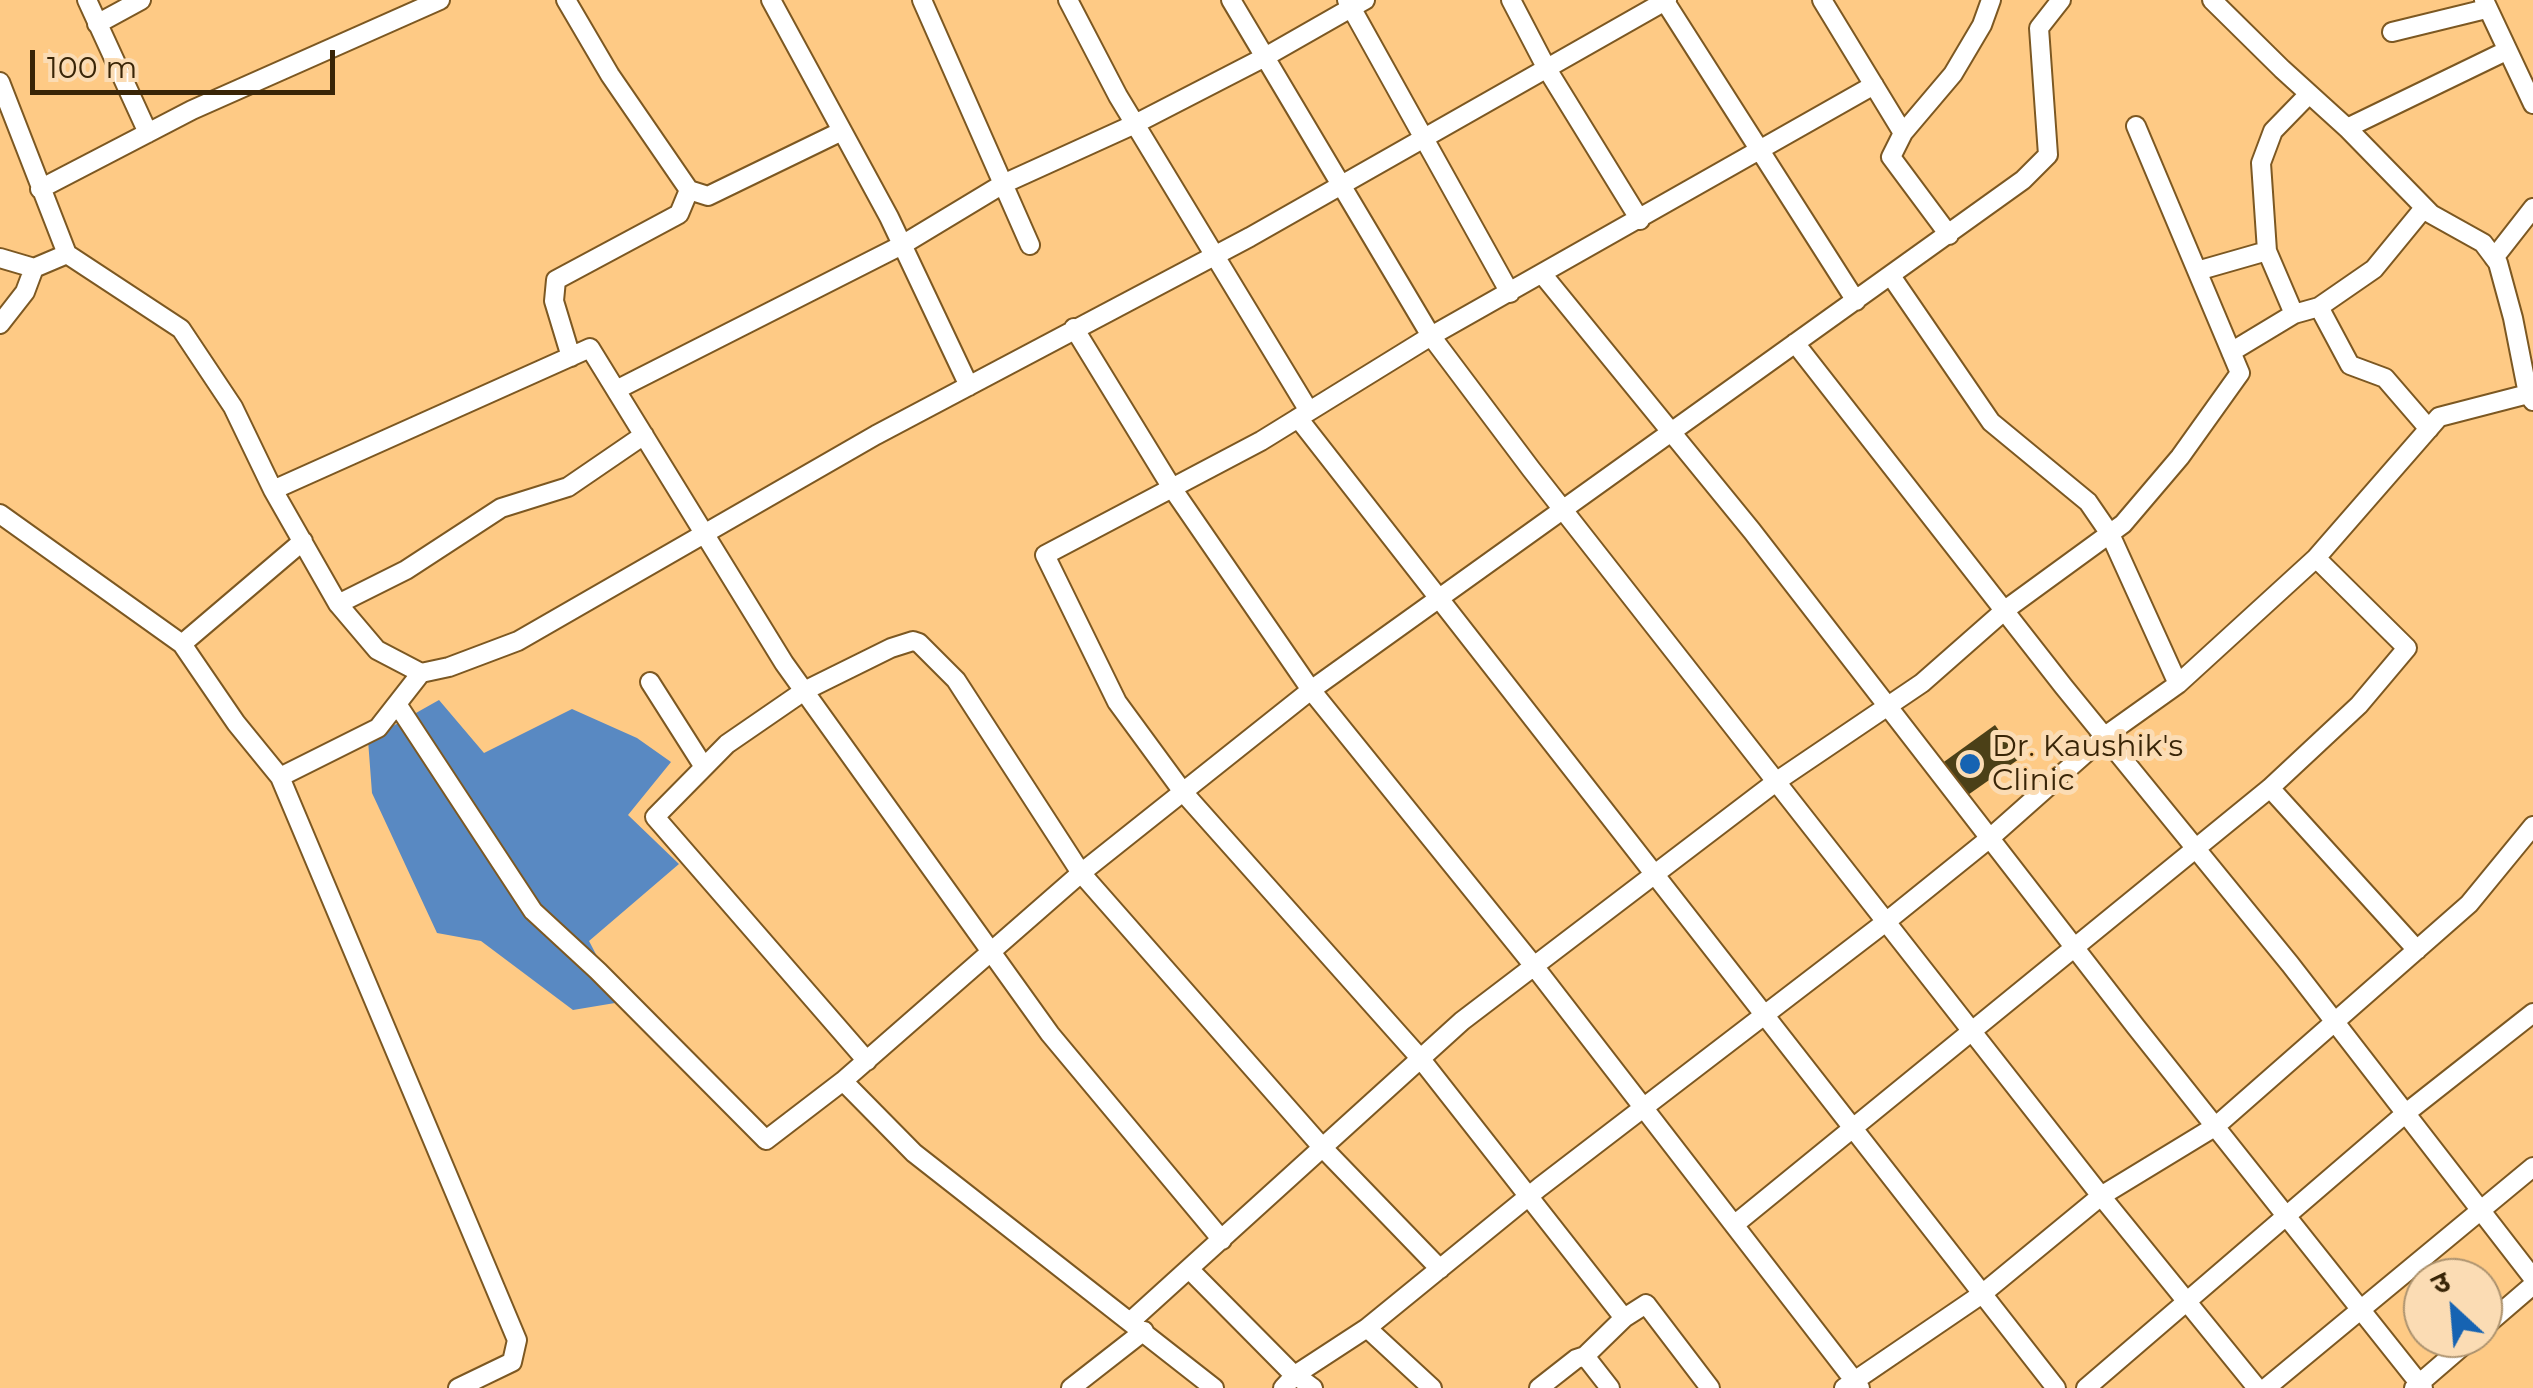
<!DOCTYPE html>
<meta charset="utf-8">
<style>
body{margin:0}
#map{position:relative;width:2533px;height:1388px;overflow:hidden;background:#feca85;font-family:Montserrat,"Noto Sans Devanagari",sans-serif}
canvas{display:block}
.north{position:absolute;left:2403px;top:1258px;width:100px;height:100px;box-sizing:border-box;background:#fbdcb4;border:2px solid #ad936f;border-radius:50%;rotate:334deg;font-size:28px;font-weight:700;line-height:40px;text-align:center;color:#392507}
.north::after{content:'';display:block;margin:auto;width:35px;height:45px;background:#1663b2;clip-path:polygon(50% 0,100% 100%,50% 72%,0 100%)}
.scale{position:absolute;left:30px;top:50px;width:305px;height:45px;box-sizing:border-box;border:5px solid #392507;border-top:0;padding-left:12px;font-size:30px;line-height:35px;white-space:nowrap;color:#392507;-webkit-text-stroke:8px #fbdcb4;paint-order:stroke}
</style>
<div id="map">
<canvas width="2533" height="1388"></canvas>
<div class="north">उ</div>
<div class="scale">100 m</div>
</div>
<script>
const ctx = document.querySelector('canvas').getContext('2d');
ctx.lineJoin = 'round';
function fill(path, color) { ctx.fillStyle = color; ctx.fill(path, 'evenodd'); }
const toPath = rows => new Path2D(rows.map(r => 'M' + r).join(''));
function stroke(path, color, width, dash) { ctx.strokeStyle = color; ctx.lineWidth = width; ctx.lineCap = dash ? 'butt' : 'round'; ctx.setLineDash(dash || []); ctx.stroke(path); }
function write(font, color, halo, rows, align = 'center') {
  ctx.font = font + ' Montserrat,sans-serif'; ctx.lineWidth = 10; ctx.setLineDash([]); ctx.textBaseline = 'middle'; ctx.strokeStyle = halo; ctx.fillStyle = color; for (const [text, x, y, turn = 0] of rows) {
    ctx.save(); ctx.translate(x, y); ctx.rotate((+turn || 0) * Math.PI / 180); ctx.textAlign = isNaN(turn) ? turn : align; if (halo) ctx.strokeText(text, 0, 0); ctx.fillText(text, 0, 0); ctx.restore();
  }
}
fill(toPath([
 [439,700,484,753,572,709,637,738,671,762,628,815,679,864,589,941,621,1002,573,1010,481,941,437,933,372,793,368,740]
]), '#5989c2');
fill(toPath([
 [1995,725,2019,759,1965,797,1941,764]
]), '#4b4017');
const street = toPath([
 [87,0,148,133],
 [566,0,610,75,689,190,708,196,842,131],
 [771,0,889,217,969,386],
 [922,0,1030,245],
 [1068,0,1118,96,1309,411],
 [1231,0,1431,336,1531,469,2101,1196,2257,1388],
 [1347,0,1510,293],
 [1511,0,1547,69,1640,220],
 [1664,0,1856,301],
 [1822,0,1903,133,1891,157,1949,235],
 [2212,0,2282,69,2347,128,2431,214,2483,243,2498,263,2513,318,2528,394,2533,401],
 [2484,0,2533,104],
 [97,24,141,0],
 [2392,32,2486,9],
 [0,82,67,254],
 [2347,128,2506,51],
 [1903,133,1953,74,1982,25,1991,0],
 [40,189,192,110,440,0],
 [2267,251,2261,163,2273,131,2309,94],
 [0,258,34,268,67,254,181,329,233,407,273,490,338,604,377,650,421,673,449,667,518,641,876,435,1250,237,1667,0],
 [2494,258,2533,208],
 [2197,271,2267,251,2294,314,2319,307,2374,269,2424,208],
 [1543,275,1752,531,2136,1027,2423,1388],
 [1891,276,1991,422,2088,502,2110,534,2178,684],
 [2319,307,2350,365,2385,378,2429,429],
 [0,324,25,292,34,268],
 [1074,328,1172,488,1311,690,1534,966,1860,1388],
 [1795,343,2064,687,2290,964,2533,1278],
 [2231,352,2294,314],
 [571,357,554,301,556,280,679,214,689,190],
 [616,390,902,245,1003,184,1135,124,1265,57,1365,0],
 [1298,418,2056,1388],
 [273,490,590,348,784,663,1050,1034,1222,1240],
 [0,514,182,644,303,541],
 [338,604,406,570,501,508,568,487,644,435],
 [182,644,236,723,280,777,517,1340,512,1362,458,1388],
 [650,682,704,767],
 [397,704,533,911,598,971,766,1140,843,1081],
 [280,777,378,728,421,673],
 [2270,788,2417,950],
 [867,1061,655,817,727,744,804,691,891,648,913,641,919,643,956,680,1081,873,1322,1147,1440,1269],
 [1734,1225,2270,788,2359,705,2407,648,2316,558],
 [1190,1270,1290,1371,1313,1388],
 [1131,1321,1462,1021,1777,781,1922,683,2005,610,2123,524,2180,457,2240,373,2136,126],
 [1367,1328,1432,1388],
 [2483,1328,2533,1285],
 [1585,1356,1610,1388],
 [1071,1388,1144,1331],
 [1214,1388,914,1153,843,1081,1081,873,1311,690,2023,180,2048,155,2039,28,2061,0],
 [1283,1388,1295,1375,1367,1328,1540,1187,1887,921,1990,838,2105,736,2178,684,2316,558,2439,417,2528,394],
 [1539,1388,1576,1359,1585,1356,1624,1318],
 [1710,1388,1646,1304,1624,1318,1420,1058,1183,792,1117,702,1045,555,1261,441,1431,336,1874,85],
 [1844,1388,1982,1294,2101,1196,2216,1126,2469,904,2533,826],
 [2086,1388,2406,1113,2533,1013],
 [2266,1388,2533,1167],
 [2414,1388,2472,1338]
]);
stroke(street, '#7c5822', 22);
stroke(street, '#fff', 18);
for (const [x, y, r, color] of [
 [1970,764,12,"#1663b2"]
]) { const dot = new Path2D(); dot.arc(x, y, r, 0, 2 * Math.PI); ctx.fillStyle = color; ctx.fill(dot); stroke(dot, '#fbdcb4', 4); }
write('30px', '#392507', '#fbdcb4', [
 ["Dr. Kaushik's",1992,747],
 ["Clinic",1992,781]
], 'left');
</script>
